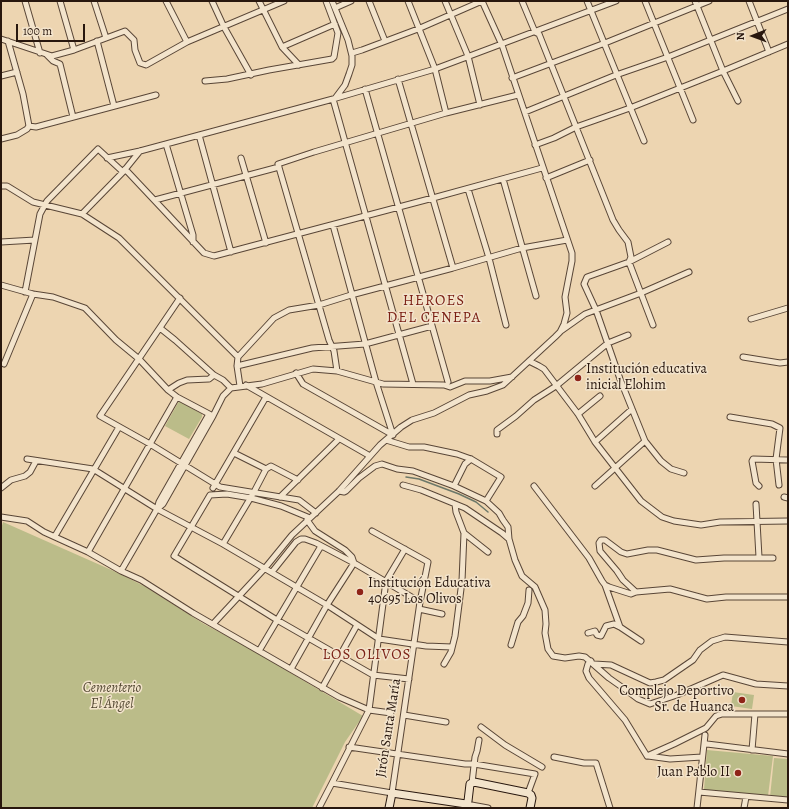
<!DOCTYPE html>
<meta charset="utf-8">
<style>
body{margin:0}
#map{position:relative;width:789px;height:809px;overflow:hidden;background:#edd5b1;font-family:Alegreya,serif}
canvas{display:block}
.frame{position:absolute;inset:0;border:2px solid #28170e;pointer-events:none}
.north{position:absolute;left:733px;top:16px;width:40px;height:40px;-webkit-text-stroke:3px #f3e4cc;paint-order:stroke;rotate:269deg;font-size:11px;font-weight:700;line-height:16px;text-align:center;color:#28170e}
.north::after{content:'';display:block;margin:auto;width:14px;height:18px;background:#28170e;clip-path:polygon(50% 0,100% 100%,50% 72%,0 100%)}
.scale{position:absolute;left:16px;top:24px;width:69px;height:18px;box-sizing:border-box;border:2px solid #28170e;border-top:0;padding-left:5px;font-size:12px;line-height:14px;white-space:nowrap;color:#28170e;-webkit-text-stroke:3px #f3e4cc;paint-order:stroke}
</style>
<div id="map">
<canvas width="789" height="809"></canvas>
<div class="frame"></div>
<div class="north">N</div>
<div class="scale">100 m</div>
</div>
<script>
const ctx = document.querySelector('canvas').getContext('2d');
ctx.lineJoin = 'round';
function fill(path, color) { ctx.fillStyle = color; ctx.fill(path, 'evenodd'); }
const toPath = rows => new Path2D(rows.map(r => 'M' + r).join(''));
function stroke(path, color, width, dash) { ctx.strokeStyle = color; ctx.lineWidth = width; ctx.lineCap = dash ? 'butt' : 'round'; ctx.setLineDash(dash || []); ctx.stroke(path); }
function write(font, color, halo, rows, align = 'center') {
  ctx.font = font + ' Alegreya,serif'; ctx.lineWidth = 3; ctx.setLineDash([]); ctx.textBaseline = 'middle'; ctx.strokeStyle = halo; ctx.fillStyle = color; for (const [text, x, y, turn = 0] of rows) {
    ctx.save(); ctx.translate(x, y); ctx.rotate((+turn || 0) * Math.PI / 180); ctx.textAlign = isNaN(turn) ? turn : align; if (halo) ctx.strokeText(text, 0, 0); ctx.fillText(text, 0, 0); ctx.restore();
  }
}
fill(toPath([
 [179,401,202,414,202,417,189,439,165,426],
 [3,522,116,572,144,586,204,624,242,644,363,716,345,742,312,808,1,808,1,529],
 [733,692,754,695,752,709,731,706],
 [707,750,773,756,768,796,704,790],
 [774,758,788,759,788,799,770,797]
]), '#bbbc89');
stroke(toPath([
 [406,477,419,479,459,494,476,502,488,512]
]), '#6c7869', 1.5);
const street = toPath([
 [25,1,40,53],
 [60,1,74,50],
 [94,1,106,38],
 [166,1,187,42],
 [212,1,224,27,251,75],
 [259,1,282,47,299,65],
 [332,1,348,40,352,56,352,65,349,74,345,85,336,97],
 [369,1,385,41],
 [408,1,435,69,446,113],
 [445,1,468,56,480,105],
 [522,1,535,32,539,34,613,220,619,230,628,242,631,257,629,262,653,325],
 [587,1,644,141],
 [645,1,693,120],
 [695,1,723,71,738,101],
 [749,1,769,52],
 [335,8,351,1],
 [1,39,52,56,74,50,125,31,134,40,135,50,140,63,146,65,187,42,284,1],
 [97,41,114,106],
 [282,47,335,24],
 [352,53,362,50,418,29,482,1],
 [47,55,53,61,60,64,73,117],
 [1,76,17,72],
 [512,78,605,43,709,1],
 [398,79,453,268],
 [205,81,227,79,269,70,332,59,334,57,338,33,326,1],
 [365,89,448,382],
 [333,99,413,384],
 [525,112,616,75,668,57,788,9],
 [29,126,36,127,156,95],
 [199,135,231,252],
 [1,139,17,135,27,129,29,126,23,94,8,41],
 [166,144,193,235,193,242],
 [535,145,554,138,576,127,630,108,723,71,788,44],
 [107,158,140,151,333,99,435,69,616,1],
 [241,158,266,243],
 [125,169,204,253,214,256,433,198,542,168],
 [546,178,590,160],
 [503,179,536,296],
 [1,186,7,186,33,202,82,214,119,238,238,357],
 [468,189,489,258,506,325],
 [155,200,279,167],
 [82,214,123,172,140,151],
 [333,225,376,382,393,435],
 [1,242,35,240],
 [668,242,629,262,587,277,584,284,596,310,620,379,645,441,661,461,671,469,684,473],
 [1,285,33,294,53,297,85,308,116,340,139,359,168,390,177,397,213,416],
 [25,292,40,214,47,201,98,149,123,172],
 [180,298,100,416,150,444,220,487,299,500,316,513],
 [751,319,788,308],
 [160,328,175,340,214,375,223,380,231,388],
 [561,331,585,314,641,293,689,272],
 [743,357,780,363,788,362],
 [529,361,539,366,544,369,578,414,595,442,641,501,662,517,674,521,701,525,720,522,788,521],
 [4,364,33,294],
 [237,366,312,348,365,344,432,326],
 [337,371,334,351,329,340,278,164,314,152,446,113,518,95],
 [296,373,303,384,393,435],
 [246,385,370,456],
 [240,386,237,366,238,357,274,318,289,310,319,305,351,295,453,268,522,248,567,240],
 [168,390,179,383,187,380,209,379,214,375],
 [578,414,600,396],
 [730,417,772,424,780,428,776,459,779,485],
 [497,434,497,430,516,416,534,400,556,386,608,343,628,335],
 [386,440,409,447,424,447,457,454,471,459,501,477,486,501],
 [595,442,632,409],
 [27,459,93,469,157,509,223,544,327,605,379,639,426,646,452,647],
 [266,469,271,466,298,480],
 [403,485,421,490,465,508,502,533,509,539,515,560,522,576,535,587,545,610,546,624,545,633,548,649,553,656,565,658,579,656,585,657,609,678,626,690,638,699,650,704,677,695,723,675,756,684,788,686],
 [454,486,465,464,471,459],
 [534,486,589,558,602,581,605,585,609,587,631,594,636,592,670,589,707,599,726,597,788,597],
 [595,486,645,441],
 [759,486,756,483,752,461,753,459,788,460],
 [1,488,11,480,25,476,30,472,36,461],
 [213,488,266,397],
 [339,491,344,492,346,491,359,478,375,466,382,464,397,469,413,471,454,486,486,501,499,513,503,520,508,527,509,539],
 [280,497,339,439],
 [784,497,788,498],
 [756,504,759,557],
 [157,509,159,502,209,414],
 [1,517,27,521,44,532,88,552,121,571,141,580,193,613,339,697,369,710,391,713],
 [310,518,281,506,251,498,227,494,210,495,174,556,277,620,373,675,409,679],
 [307,520,315,531,345,550,352,557,354,563],
 [464,533,488,552],
 [55,536,119,427],
 [223,544,254,492,266,469,234,453],
 [88,552,177,397],
 [121,571,157,509,163,504,213,416,223,396,231,388,262,384,313,369,337,371,383,384,444,385,450,387,465,381,490,381,512,377],
 [272,572,296,542,301,539,305,539,316,543,354,563,420,602],
 [605,585,620,627],
 [636,592,623,580,617,571,600,551,599,543,601,540,605,540,621,552,627,554,648,550,657,550,696,560,724,558,773,558],
 [419,609,442,614],
 [213,624,265,568,292,535,339,491,380,445,401,427,412,420,434,413,469,395,487,391,503,385,555,337,560,332,564,324,567,313,565,297,572,261,572,253,502,45,482,1],
 [588,633,595,631,597,635,601,636,606,626,614,624,620,627,641,641],
 [511,645,518,622,523,616,528,603,529,590],
 [259,651,321,546],
 [591,661,588,664,586,671,589,678,625,720,647,756],
 [444,664,451,652,455,636,462,581,464,533,456,512,455,504],
 [594,664,611,665,650,683,656,682,664,680,677,671,693,660,700,650,712,641,725,637,788,642],
 [291,669,327,605,354,563],
 [322,688,357,625],
 [404,715,446,722],
 [481,727,505,745,542,767],
 [704,745,707,744,788,754],
 [349,747,465,764,474,764,535,774,528,793],
 [752,750,755,714],
 [647,756,674,744,706,728,716,716,722,714,788,714],
 [648,756,670,759,702,757],
 [554,757,584,763,596,763,610,808],
 [332,783,369,710,386,581,405,549],
 [472,783,475,757,477,751,479,740],
 [699,792,788,800],
 [319,808,332,783,392,793,420,602,428,562,372,531],
 [465,808,466,804,488,808],
 [697,808,705,735],
 [744,808,746,797]
]);
const secondary = toPath([
 [389,808,392,793,466,804,468,801,470,784,474,782,528,793,531,795,532,798,530,808]
]);
stroke(street, '#594637', 7);
stroke(secondary, '#28170e', 9);
stroke(street, '#f3e4cc', 5);
stroke(secondary, '#f3e4cc', 7);
for (const [x, y, r, color] of [
 [578,378,4,"#8f2418"],
 [360,592,4,"#8f2418"],
 [742,700,4,"#8f2418"],
 [738,773,4,"#8f2418"]
]) { const dot = new Path2D(); dot.arc(x, y, r, 0, 2 * Math.PI); ctx.fillStyle = color; ctx.fill(dot); stroke(dot, '#f3e4cc', 1.5); }
write('14px', '#28170e', '#f3e4cc', [
 ["Institución educativa",586,370],
 ["inicial Elohim",586,386],
 ["Institución Educativa",368,584],
 ["40695 Los Olivos",368,600],
 ["Complejo Deportivo",734,692,"right"],
 ["Sr. de Huanca",734,708,"right"],
 ["Juan Pablo II",730,773,"right"]
], 'left');
write('italic 14px', '#544933', '#f3e4cc', [
 ["Cementerio",112,689],
 ["El Ángel",112,705]
]);
write('14px', '#28170e', '#f3e4cc', [
 ["Jirón Santa María",389,728,-81]
]);
ctx.letterSpacing = '1px';
write('15px', '#7a1f14', '#f3e4cc', [
 ["HEROES",434,301],
 ["DEL CENEPA",434,318],
 ["LOS OLIVOS",367,655]
]);
ctx.letterSpacing = '0px';
</script>
